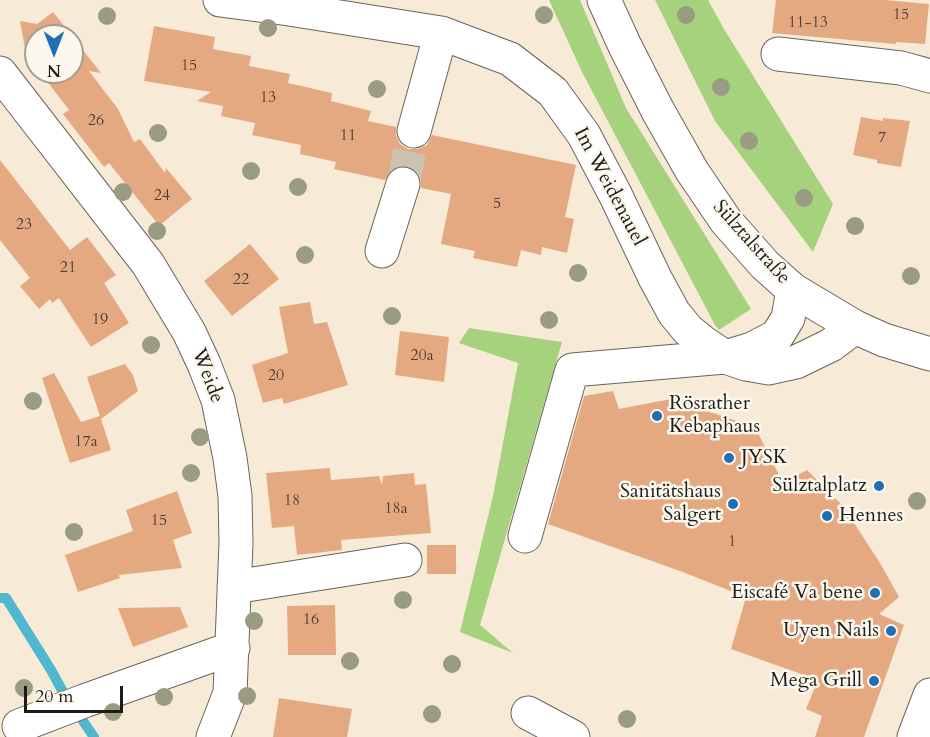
<!DOCTYPE html>
<meta charset="utf-8">
<style>
body{margin:0}
#map{position:relative;width:930px;height:737px;overflow:hidden;background:#f7ebd7;font-family:Cardo,serif}
canvas{display:block}
.north{position:absolute;left:24px;top:24px;width:60px;height:60px;box-sizing:border-box;background:#fbf7ec;border:2px solid #a29f99;border-radius:50%;rotate:180deg;font-size:16px;font-weight:700;line-height:24px;text-align:center;color:#1c1c1c}
.north::after{content:'';display:block;margin:auto;width:21px;height:27px;background:#1f6fb2;clip-path:polygon(50% 0,100% 100%,50% 72%,0 100%)}
.scale{position:absolute;left:24px;top:686px;width:99px;height:27px;box-sizing:border-box;border:3px solid #1c1c1c;border-top:0;padding-left:8px;font-size:18px;line-height:21px;white-space:nowrap;color:#1c1c1c;-webkit-text-stroke:4px #fbf7ec;paint-order:stroke}
</style>
<div id="map">
<canvas width="930" height="737"></canvas>
<div class="north">N</div>
<div class="scale">20 m</div>
</div>
<script>
const ctx = document.querySelector('canvas').getContext('2d');
ctx.lineJoin = 'round';
function fill(path, color) { ctx.fillStyle = color; ctx.fill(path, 'evenodd'); }
const toPath = rows => new Path2D(rows.map(r => 'M' + r).join(''));
function stroke(path, color, width, dash) { ctx.strokeStyle = color; ctx.lineWidth = width; ctx.lineCap = dash ? 'butt' : 'round'; ctx.setLineDash(dash || []); ctx.stroke(path); }
function write(font, color, halo, rows, align = 'center') {
  ctx.font = font + ' Cardo,serif'; ctx.lineWidth = 5; ctx.setLineDash([]); ctx.textBaseline = 'middle'; ctx.strokeStyle = halo; ctx.fillStyle = color; for (const [text, x, y, turn = 0] of rows) {
    ctx.save(); ctx.translate(x, y); ctx.rotate((+turn || 0) * Math.PI / 180); ctx.textAlign = isNaN(turn) ? turn : align; if (halo) ctx.strokeText(text, 0, 0); ctx.fillText(text, 0, 0); ctx.restore();
  }
}
fill(toPath([
 [549,0,580,0,626,108,751,309,719,330,715,325,582,72],
 [655,0,708,0,724,29,833,204,813,252,715,121],
 [469,328,562,342,480,625,513,653,460,632,493,496,518,363,459,343]
]), '#a6d17d');
stroke(toPath([
 [0,598,6,598,51,670,63,692,94,737]
]), '#51b7cf', 10);
fill(toPath([
 [776,0,885,0,929,4,925,44,896,42,896,44,772,33],
 [53,12,72,36,36,36,36,67,26,54,20,21,37,24],
 [154,26,215,37,213,49,251,56,249,66,290,74,288,83,332,93,331,101,371,111,368,121,396,127,396,136,400,144,408,149,418,149,427,145,432,135,576,165,565,217,574,219,567,253,542,247,541,255,521,250,517,267,473,258,475,251,441,244,451,194,421,188,421,179,417,172,409,166,399,166,391,170,385,180,334,169,336,162,300,154,301,145,252,135,255,123,221,116,223,106,197,101,211,92,144,81],
 [72,36,101,73,89,71,118,109,134,142,140,139,165,173,166,168,192,199,156,228,157,223,109,163,104,167,63,114,69,110,40,72,72,72],
 [861,117,883,121,883,118,910,121,901,167,877,163,877,160,853,155],
 [0,160,70,250,87,237,116,275,104,283,129,323,91,347,59,298,52,303,50,299,39,309,20,286,30,278,0,240],
 [250,244,279,279,232,316,204,281],
 [310,302,314,324,327,322,348,385,284,404,282,398,263,403,252,365,288,353,279,307],
 [400,331,449,337,444,382,395,375],
 [125,364,133,375,138,391,101,419,111,450,70,463,42,378,54,373,81,422,100,416,87,377],
 [613,391,619,409,671,399,755,427,783,483,807,470,843,506,880,563,899,597,879,614,904,625,864,737,815,737,822,716,806,709,818,680,731,649,746,597,680,571,548,524,584,396],
 [330,468,331,480,379,476,382,485,383,476,414,473,415,485,426,484,431,533,341,540,342,550,297,555,294,526,272,528,266,473],
 [177,491,192,533,173,540,182,568,119,575,120,578,78,592,65,555,133,531,126,510],
 [427,545,456,545,456,574,427,574],
 [335,605,336,655,288,655,287,606],
 [180,607,188,627,133,647,118,608],
 [279,698,352,709,347,737,273,737]
]), '#e5a982');
stroke(toPath([
 [403,184,414,131]
]), '#cbc2b2', 33, [33, 16]);
const minor = toPath([
 [220,0,289,9,441,33,510,59,553,92,584,135,616,196,655,278,674,313,688,330,704,343,725,357,746,364,769,368,796,362,831,345,855,327],
 [778,54,901,68,930,76],
 [0,73,148,264,189,332,204,364,218,400,230,458,235,496,236,543,230,693,213,737],
 [414,131,441,33],
 [382,251,403,184],
 [525,536,572,370,725,357,752,349,777,336,788,318,793,290],
 [234,587,405,560],
 [528,713,573,737],
 [19,726,84,701,233,648]
]);
const major = toPath([
 [604,0,625,46,658,111,692,171,726,221,765,265,793,290,855,327,884,340,930,354],
 [914,737,930,695]
]);
stroke(minor, '#69645d', 35);
stroke(major, '#69645d', 35);
stroke(minor, '#fff', 33);
stroke(major, '#fff', 33);
ctx.fillStyle = '#999c83';
for (const [x, y] of [
 [544,15],
 [686,15],
 [107,16],
 [268,28],
 [721,87],
 [377,89],
 [158,133],
 [749,141],
 [251,171],
 [298,187],
 [123,192],
 [804,198],
 [855,226],
 [157,231],
 [305,255],
 [578,273],
 [911,276],
 [392,316],
 [549,320],
 [151,345],
 [33,401],
 [200,437],
 [191,473],
 [917,501],
 [74,532],
 [403,600],
 [254,621],
 [350,661],
 [452,664],
 [24,688],
 [247,696],
 [164,697],
 [113,712],
 [432,714],
 [627,719]
]) { ctx.beginPath(); ctx.arc(x, y, 9, 0, 2 * Math.PI); ctx.fill(); }
for (const [x, y, r, color] of [
 [657,416,6,"#1f6fb2"],
 [729,458,6,"#1f6fb2"],
 [879,486,6,"#1f6fb2"],
 [733,504,6,"#1f6fb2"],
 [827,516,6,"#1f6fb2"],
 [875,593,6,"#1f6fb2"],
 [891,631,6,"#1f6fb2"],
 [874,681,6,"#1f6fb2"]
]) { const dot = new Path2D(); dot.arc(x, y, r, 0, 2 * Math.PI); ctx.fillStyle = color; ctx.fill(dot); stroke(dot, '#fbf7ec', 2); }
write('16px', '#4e3f36', null, [
 ["15",901,15],
 ["11-13",808,23],
 ["15",189,66],
 ["13",268,98],
 ["26",96,121],
 ["11",348,136],
 ["7",882,138],
 ["24",162,196],
 ["5",497,204],
 ["23",24,225],
 ["21",68,268],
 ["22",241,280],
 ["19",100,320],
 ["20a",422,356],
 ["20",276,376],
 ["17a",86,442],
 ["18",292,501],
 ["18a",396,509],
 ["15",159,521],
 ["1",732,542],
 ["16",311,620]
]);
write('20px', '#1c1c1c', '#fbf7ec', [
 ["Im Weidenauel",609,187,62],
 ["Sülztalstraße",751,243,48],
 ["Weide",207,376,69]
]);
write('20px', '#1c1c1c', '#fbf7ec', [
 ["Rösrather",669,404,"left"],
 ["Kebaphaus",669,427,"left"],
 ["JYSK",741,458,"left"],
 ["Sülztalplatz",867,486],
 ["Sanitätshaus",721,492],
 ["Salgert",721,515],
 ["Hennes",839,516,"left"],
 ["Eiscafé Va bene",863,593],
 ["Uyen Nails",879,631],
 ["Mega Grill",862,681]
], 'right');
</script>
